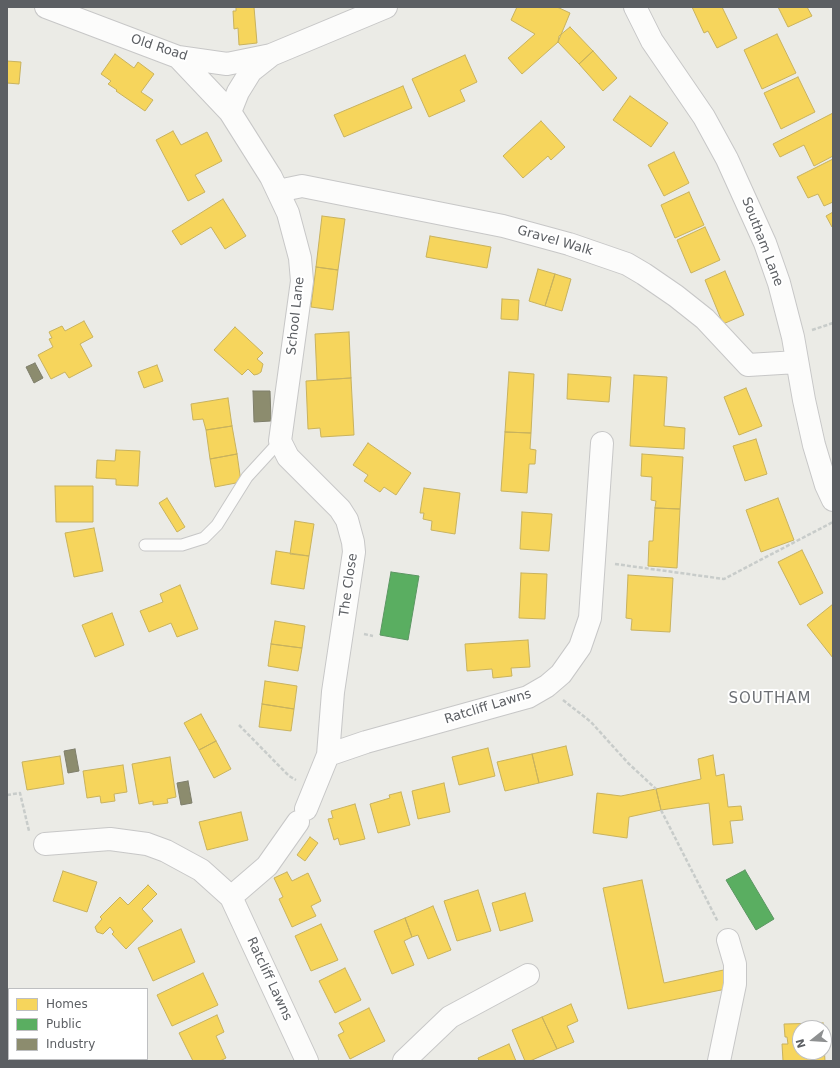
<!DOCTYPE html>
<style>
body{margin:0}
#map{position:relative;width:840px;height:1068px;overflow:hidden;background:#ebebe6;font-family:"DejaVu Sans",sans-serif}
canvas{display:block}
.frame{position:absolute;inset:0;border:8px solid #5c5f63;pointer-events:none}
.legend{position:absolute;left:8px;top:988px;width:140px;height:72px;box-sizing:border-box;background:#fff;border:1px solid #bebfc1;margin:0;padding:5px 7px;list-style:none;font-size:12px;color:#5c5f63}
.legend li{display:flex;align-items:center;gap:8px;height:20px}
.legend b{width:20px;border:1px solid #bebfc1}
.north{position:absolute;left:792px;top:1020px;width:40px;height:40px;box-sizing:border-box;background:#fff;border:1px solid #bebfc1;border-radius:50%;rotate:253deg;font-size:11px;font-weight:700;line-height:16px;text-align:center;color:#5c5f63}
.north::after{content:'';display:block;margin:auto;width:14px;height:18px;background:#8e9091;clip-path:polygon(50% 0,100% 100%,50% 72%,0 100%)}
</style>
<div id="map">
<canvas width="840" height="1068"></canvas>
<div class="frame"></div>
<ul class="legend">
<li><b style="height:11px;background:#f6d55c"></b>Homes</li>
<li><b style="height:11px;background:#5aae61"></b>Public</li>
<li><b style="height:11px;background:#8c8c6e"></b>Industry</li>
</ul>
<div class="north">N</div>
</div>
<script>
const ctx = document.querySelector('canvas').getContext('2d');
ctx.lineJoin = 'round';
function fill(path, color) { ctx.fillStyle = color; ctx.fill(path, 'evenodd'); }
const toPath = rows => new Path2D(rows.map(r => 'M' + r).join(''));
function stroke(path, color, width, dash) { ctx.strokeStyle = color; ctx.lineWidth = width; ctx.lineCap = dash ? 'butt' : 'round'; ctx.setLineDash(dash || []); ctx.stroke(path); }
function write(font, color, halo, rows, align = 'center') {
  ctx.font = font + ' "DejaVu Sans",sans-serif'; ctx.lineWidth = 4; ctx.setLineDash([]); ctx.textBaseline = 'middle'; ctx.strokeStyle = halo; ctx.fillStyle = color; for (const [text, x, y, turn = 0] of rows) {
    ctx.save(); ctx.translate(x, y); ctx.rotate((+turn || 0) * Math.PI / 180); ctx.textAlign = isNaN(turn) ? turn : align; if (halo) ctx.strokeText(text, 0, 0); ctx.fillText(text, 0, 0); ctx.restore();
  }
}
const homes = toPath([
 [236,7,254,7,257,43,239,45,238,28,234,29,233,11,236,11,236,7],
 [517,7,557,7,570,13,558,42,522,74,508,58,535,34,511,20,517,7],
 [692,7,722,7,737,38,717,48,708,31,704,33,692,7],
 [778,7,807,7,812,16,788,27,778,7],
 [570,27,593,51,579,64,558,42,559,36,570,27],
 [777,34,796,73,762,89,744,50,777,34],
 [593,51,617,78,603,91,579,64,593,51],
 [115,54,134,68,138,62,154,74,141,92,153,100,145,111,116,91,117,90,108,84,111,81,101,74,115,54],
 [465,55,477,82,460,90,465,101,429,117,412,79,465,55],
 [7,61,21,62,19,84,7,83,7,61],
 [798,77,815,112,781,129,764,93,798,77],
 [403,86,412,108,344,137,334,115,403,86],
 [630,96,668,123,651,147,613,120,630,96],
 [833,113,833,156,814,166,804,145,780,157,773,144,833,113],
 [541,121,565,147,551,160,548,156,523,178,503,156,541,121],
 [173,131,181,145,207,132,222,161,195,175,205,192,188,201,156,140,173,131],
 [674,152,689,183,664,196,648,165,674,152],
 [833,159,833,202,824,206,818,194,808,198,797,177,833,159],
 [689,192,704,225,675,238,661,205,689,192],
 [223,199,246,236,225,249,211,227,181,245,172,231,223,199],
 [833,212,833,226,832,227,826,216,833,212],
 [322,216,345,219,338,270,316,267,322,216],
 [705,227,720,260,691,273,677,240,705,227],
 [430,236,491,247,487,268,426,257,430,236],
 [316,267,338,270,333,310,311,307,316,267],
 [538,269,555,274,545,306,529,301,538,269],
 [725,271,744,315,723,324,705,280,725,271],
 [555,274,571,279,562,311,545,306,555,274],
 [502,299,519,300,518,320,501,319,502,299],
 [84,321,93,337,80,344,92,366,69,378,65,372,51,379,38,355,53,347,49,339,52,338,49,332,62,326,65,331,84,321],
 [235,327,263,353,257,359,263,364,261,372,258,374,254,375,248,369,242,375,214,350,235,327],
 [349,332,351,378,317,380,315,334,349,332],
 [157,365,163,381,144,388,138,372,157,365],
 [509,372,534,374,531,433,505,432,509,372],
 [568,374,611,377,609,402,567,399,568,374],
 [634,375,667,377,664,426,685,428,684,449,630,446,634,375],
 [351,378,354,435,321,437,320,428,308,429,306,381,351,378],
 [746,388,762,426,739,435,724,397,746,388],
 [228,398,232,426,206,430,203,419,193,420,191,404,228,398],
 [232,426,237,454,210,459,206,430,232,426],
 [505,432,531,433,530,449,536,450,535,464,529,464,527,493,501,491,505,432],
 [756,439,767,474,745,481,733,446,756,439],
 [368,443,411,473,396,495,384,487,380,492,364,481,368,475,353,465,368,443],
 [116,450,140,451,138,486,116,485,116,479,96,478,97,460,115,461,116,450],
 [237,454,241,482,215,487,210,459,237,454],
 [642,454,683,457,680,509,655,508,656,501,651,500,652,477,641,476,642,454],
 [55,486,93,486,93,522,56,522,55,486],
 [424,488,460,493,455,534,431,530,432,521,423,519,424,513,420,513,424,488],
 [167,498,185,527,177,532,159,503,167,498],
 [778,498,794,540,761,552,746,510,778,498],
 [655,508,680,509,677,568,648,566,649,541,653,541,655,508],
 [522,512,552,514,549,551,520,549,522,512],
 [295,521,314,524,309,556,290,554,295,521],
 [94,528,103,571,74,577,65,533,94,528],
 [802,550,823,593,800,605,778,562,802,550],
 [276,551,309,556,304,589,271,584,276,551],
 [521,573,547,574,545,619,519,618,521,573],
 [628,575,673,578,670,632,631,630,632,619,626,618,628,575],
 [180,585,198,629,177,637,171,623,149,632,140,611,163,602,160,594,180,585],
 [833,604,833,658,807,625,833,604],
 [112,613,124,645,95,657,82,625,112,613],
 [275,621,305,626,302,648,271,644,275,621],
 [528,640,530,667,511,668,512,676,493,678,492,669,467,671,465,644,528,640],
 [271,644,302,648,298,671,268,666,271,644],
 [265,681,297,686,294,709,262,704,265,681],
 [262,704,294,709,291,731,259,727,262,704],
 [201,714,216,741,199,750,184,723,201,714],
 [216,741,231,769,214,778,199,750,216,741],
 [566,746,573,775,539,783,532,754,566,746],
 [488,748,495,776,459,785,452,757,488,748],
 [532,754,539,783,505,791,497,762,532,754],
 [713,755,716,776,724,774,728,807,741,806,743,820,730,821,733,843,713,845,709,803,661,810,656,789,701,779,698,759,713,755],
 [60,756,64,784,27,790,22,762,60,756],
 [170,757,176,797,167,799,168,803,153,805,153,801,139,804,132,764,170,757],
 [123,765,127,792,114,794,115,801,101,803,100,796,87,798,83,771,123,765],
 [444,783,450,812,418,819,412,791,444,783],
 [656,789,661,810,629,817,627,838,593,833,597,793,621,796,656,789],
 [401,792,410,825,378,833,370,804,390,798,389,795,401,792],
 [355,804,365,839,340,845,338,838,334,840,328,819,333,818,331,811,355,804],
 [241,812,248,840,207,850,199,822,241,812],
 [310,837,318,843,305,861,297,855,310,837],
 [63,871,97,882,87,912,53,901,63,871],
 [287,872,292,881,308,873,321,901,311,906,316,916,292,927,279,899,283,897,274,878,287,872],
 [642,880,664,983,728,969,731,988,628,1009,603,888,642,880],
 [148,885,157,894,142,909,153,921,126,949,112,934,114,932,110,927,103,934,97,932,95,927,102,919,100,917,120,897,128,905,148,885],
 [478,890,491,931,457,941,444,901,478,890],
 [525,893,533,921,500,931,492,903,525,893],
 [433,906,451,950,428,959,418,935,412,937,405,918,433,906],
 [405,918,412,937,404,941,414,965,392,974,374,931,405,918],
 [321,924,338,960,311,971,295,936,321,924],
 [181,929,195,962,153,981,138,948,181,929],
 [345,968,361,1000,335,1013,319,981,345,968],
 [203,973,218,1005,172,1026,157,995,203,973],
 [571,1004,578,1021,567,1026,574,1042,557,1049,542,1017,571,1004],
 [369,1008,385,1041,350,1059,338,1035,344,1032,339,1023,369,1008],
 [217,1015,224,1032,216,1036,226,1058,220,1061,193,1061,179,1033,217,1015],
 [542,1017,557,1049,530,1061,525,1061,512,1030,542,1017],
 [823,1023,823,1028,800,1028,800,1052,824,1052,824,1045,825,1061,783,1061,782,1044,788,1044,787,1037,785,1037,784,1024,823,1023],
 [509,1044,516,1061,479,1061,478,1058,509,1044]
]);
fill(homes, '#f6d55c');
stroke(homes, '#c8b25e', 1);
const public = toPath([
 [391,572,419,576,408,640,380,635,391,572],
 [745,870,774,919,756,930,726,880,745,870]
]);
fill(public, '#5aae61');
stroke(public, '#5b9662', 1);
const industry = toPath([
 [35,363,43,378,34,383,26,367,35,363],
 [253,391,270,391,271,421,254,422,253,391],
 [75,749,79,771,68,773,64,751,75,749],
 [188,781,192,803,181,805,177,783,188,781]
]);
fill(industry, '#8c8c6e');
stroke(industry, '#7e7e6b', 1);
const service = toPath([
 [145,545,182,545,204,538,217,525,247,477,280,441]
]);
const minor = toPath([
 [46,7,178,57,227,64,271,55,386,7],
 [635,7,652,41,704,117,727,159,765,243,779,283,793,337,804,400,814,445,826,485,833,500],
 [178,57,230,112,271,177,288,213,300,258,302,281,280,441,288,457,340,509,347,520,353,542,354,552,333,692,328,755,306,809],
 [230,112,238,92,251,71,270,56],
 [278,191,302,186,503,226,569,244,627,264,644,274,676,296,705,319,748,365,797,362],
 [328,755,366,742,528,697,547,686,561,674,580,647,590,618,602,443],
 [298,822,267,866,231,897,307,1061],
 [45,844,110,839,147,844,166,851,201,870,231,897],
 [404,1061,450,1017,528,975],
 [719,1061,735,984,735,964,728,940]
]);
stroke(service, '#c7c7c7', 13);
stroke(minor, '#c7c7c7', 24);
stroke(toPath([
 [812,330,833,323],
 [615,564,724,579,833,522],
 [364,634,373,636],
 [563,700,591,722,628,763,656,789],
 [239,725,289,776,296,780],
 [7,795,20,793,29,831],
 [661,810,718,922]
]), '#c8ccca', 2.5, [4, 2]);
stroke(service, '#fcfcfb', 11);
stroke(minor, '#fcfcfb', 22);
write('13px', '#5c5f63', '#fff', [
 ["Old Road",159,48,18],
 ["Gravel Walk",555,241,16],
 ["Southam Lane",762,242,69],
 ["School Lane",296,316,-84],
 ["The Close",349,585,-82],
 ["Ratcliff Lawns",488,707,-17],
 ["Ratcliff Lawns",269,979,65]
]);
ctx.letterSpacing = '1px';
write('15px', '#6d7075', '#fff', [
 ["SOUTHAM",770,699]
]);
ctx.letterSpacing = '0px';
</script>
